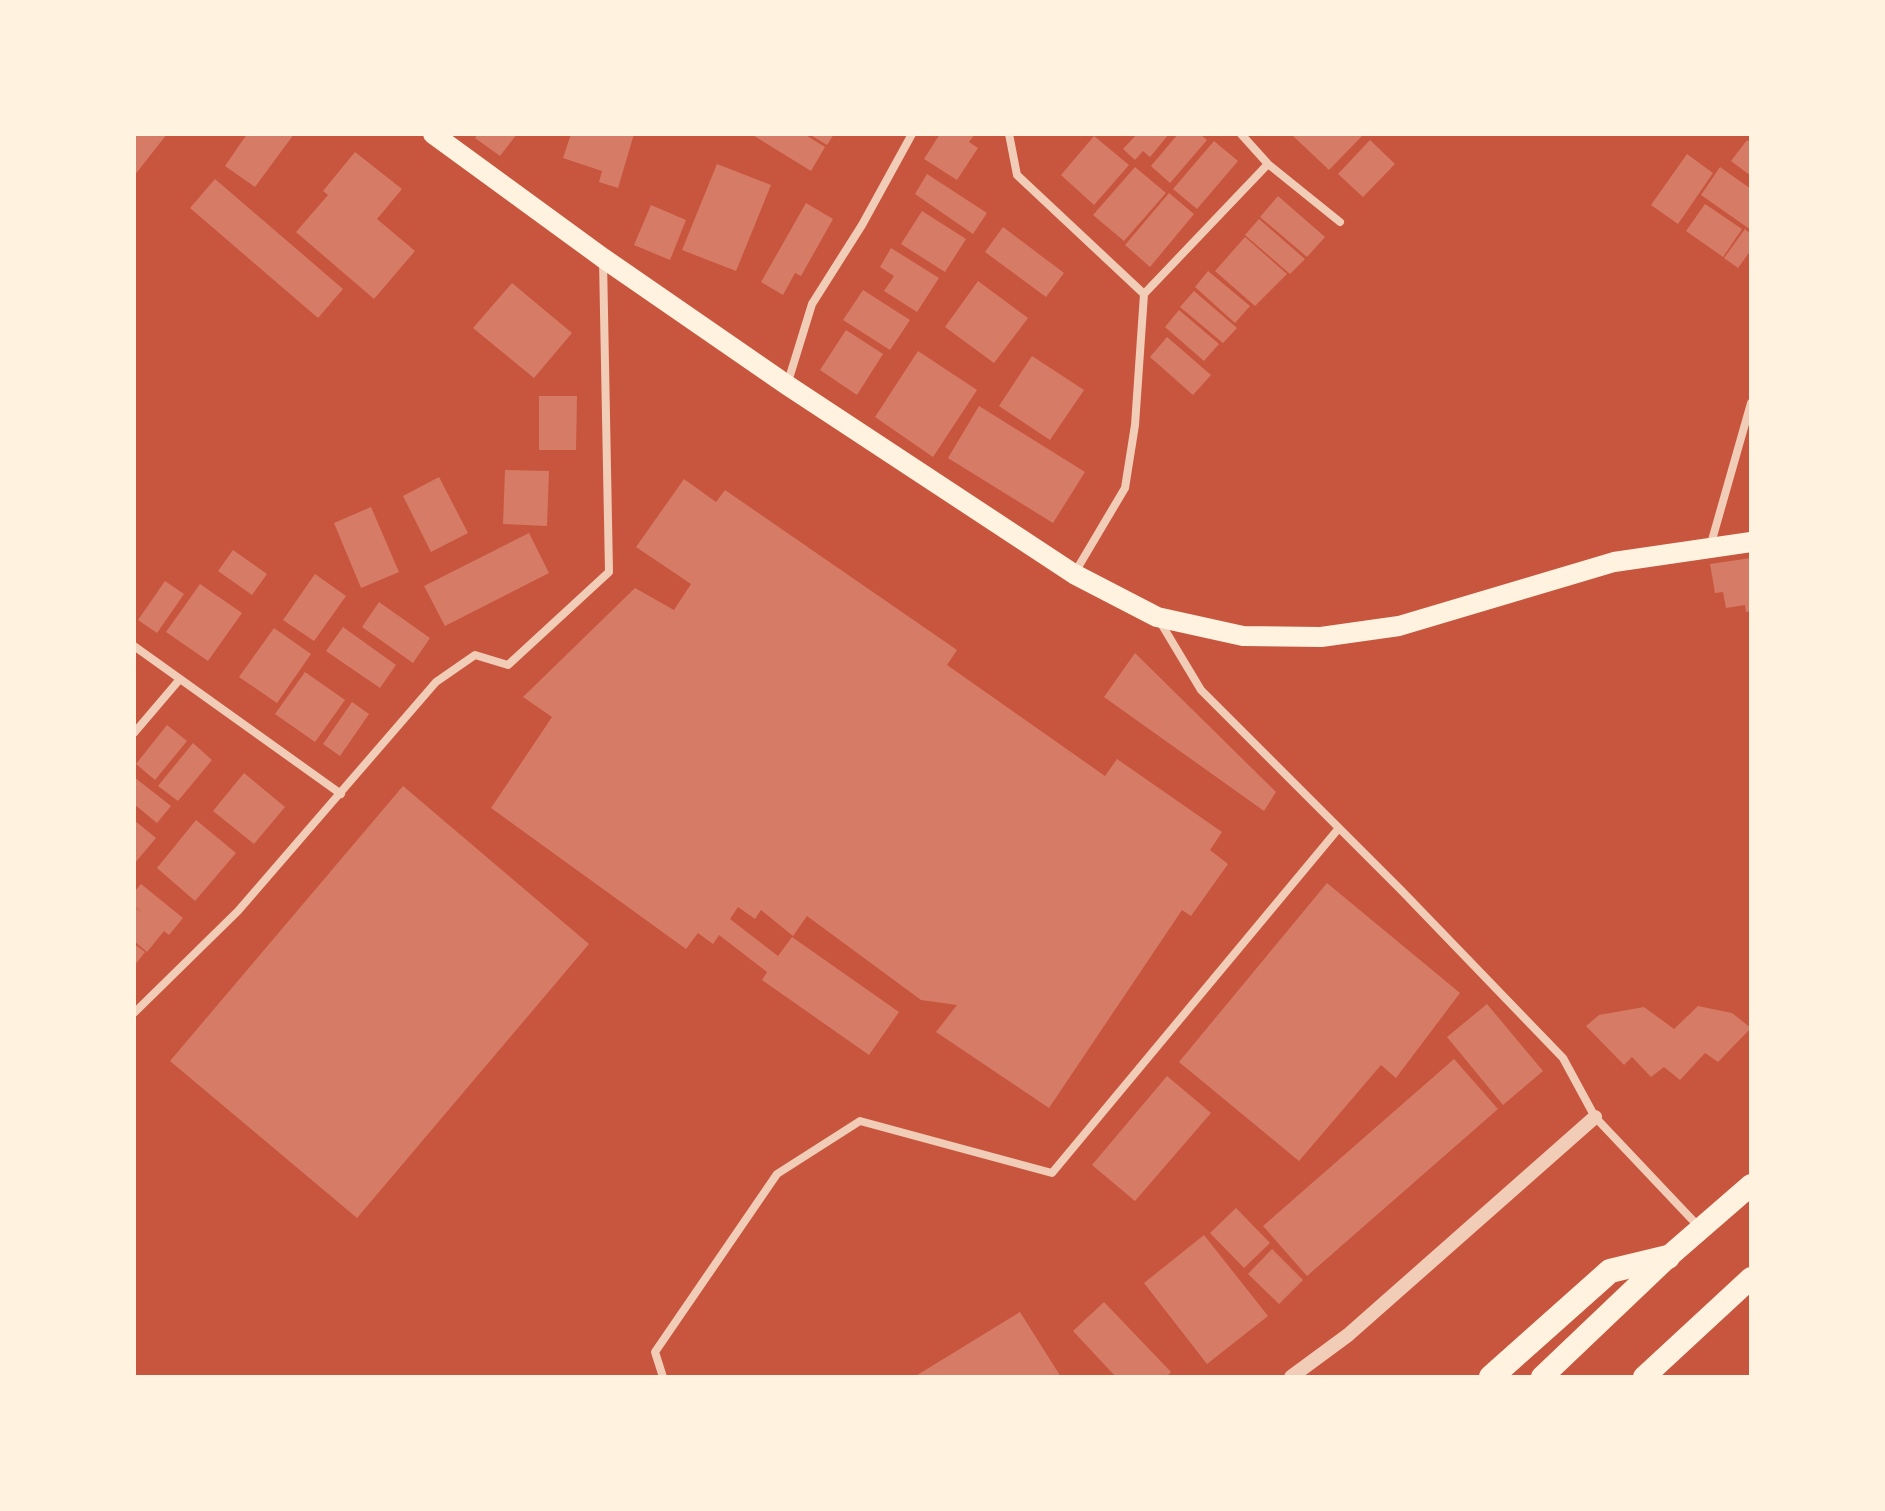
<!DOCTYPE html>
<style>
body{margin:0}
#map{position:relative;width:1885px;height:1511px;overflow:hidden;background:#c8553d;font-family:Quicksand,sans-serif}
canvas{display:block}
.frame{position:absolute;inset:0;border:136px solid #fff3e0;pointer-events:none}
</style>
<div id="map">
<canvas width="1885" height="1511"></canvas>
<div class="frame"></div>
</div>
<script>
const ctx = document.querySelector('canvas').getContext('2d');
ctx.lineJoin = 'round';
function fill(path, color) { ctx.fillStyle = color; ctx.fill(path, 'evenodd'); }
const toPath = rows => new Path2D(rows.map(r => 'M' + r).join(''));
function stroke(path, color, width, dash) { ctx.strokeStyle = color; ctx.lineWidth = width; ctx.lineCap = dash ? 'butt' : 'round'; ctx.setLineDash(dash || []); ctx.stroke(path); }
fill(toPath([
 [134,134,167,134,134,176],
 [247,134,294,134,255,187,225,166],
 [478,134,517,134,500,156,475,138],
 [571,134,634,134,618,188,599,182,602,171,563,158],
 [751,134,804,134,825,147,811,171],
 [809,134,834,134,827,145],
 [940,134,975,134,969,142,978,148,957,180,924,159],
 [1137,134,1169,134,1150,157,1143,151,1135,160,1123,149],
 [1178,134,1200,134,1207,140,1170,183,1151,166],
 [1291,134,1361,134,1362,136,1329,170],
 [1094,136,1129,165,1094,205,1061,175],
 [1370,140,1395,164,1363,197,1338,174],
 [1747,140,1751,143,1751,176,1731,161],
 [1214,141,1238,161,1197,209,1173,189],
 [355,152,402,189,377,219,415,251,374,299,296,232,328,195,323,191],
 [1687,154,1713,173,1678,224,1651,205],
 [717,164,771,185,736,271,682,250],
 [1135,167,1166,193,1124,241,1093,215],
 [1720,167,1751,189,1751,230,1701,195],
 [927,174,987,213,973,234,915,194],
 [215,179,343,289,318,318,190,208],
 [1169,193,1194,214,1150,267,1125,245],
 [1278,196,1325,237,1307,257,1260,217],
 [806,203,833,219,801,276,795,273,783,295,761,282],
 [1705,204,1742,229,1723,257,1686,231],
 [651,205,686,220,670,260,634,245],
 [922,211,966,239,945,272,901,244],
 [1259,219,1305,259,1290,274,1245,235],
 [1003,227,1064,273,1046,297,985,252],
 [1745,229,1751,234,1751,250,1738,268,1724,258],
 [1245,237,1287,274,1255,306,1215,271],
 [891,248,939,278,917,312,884,291,894,276,880,267],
 [1208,271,1250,306,1235,323,1195,287],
 [978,281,1028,318,994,363,945,327],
 [512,283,572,333,534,378,473,328],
 [863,290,910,320,890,350,843,320],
 [1194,291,1237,328,1223,343,1180,307],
 [1179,310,1219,344,1204,361,1165,327],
 [846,330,883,354,857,395,820,370],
 [1167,337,1211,375,1193,395,1150,357],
 [918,351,977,390,933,457,875,417],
 [1032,356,1084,390,1050,440,999,406],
 [539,396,577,396,576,450,539,450],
 [979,406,1085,472,1053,523,948,458],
 [505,470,549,471,547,526,503,524],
 [439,477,468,533,431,552,403,496],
 [684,479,716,502,725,490,957,650,947,665,1105,776,1117,759,1222,832,1210,850,1228,864,1191,916,1182,910,1049,1108,936,1032,957,1005,921,1000,807,916,793,936,761,910,755,919,738,907,730,919,778,956,792,937,899,1012,869,1055,762,980,767,972,719,935,713,944,698,933,686,949,491,808,552,717,523,697,635,588,674,610,691,584,636,547],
 [371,507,399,572,361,588,334,523],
 [529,533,549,573,445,626,424,586],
 [233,550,267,574,252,595,218,571],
 [1751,558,1751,611,1746,612,1745,605,1726,608,1723,592,1715,593,1710,564],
 [315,574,346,596,314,641,283,620],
 [165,581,184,594,157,633,138,620],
 [200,584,242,613,208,661,166,632],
 [379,602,430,638,413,663,362,627],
 [343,627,396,665,380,688,326,651],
 [274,628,311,654,277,703,239,677],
 [1135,653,1276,792,1264,811,1104,697],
 [305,672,345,700,315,742,275,714],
 [352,702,369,714,340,756,323,744],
 [167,725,187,741,155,780,136,764],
 [193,743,212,760,178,801,158,786],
 [244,773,285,807,254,844,213,811],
 [134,777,171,806,157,823,134,804],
 [403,786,589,944,357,1218,170,1061],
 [134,820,156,838,134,864],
 [196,820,236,853,195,901,157,868],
 [1327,883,1460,993,1396,1078,1381,1065,1299,1161,1179,1062],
 [141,884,183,918,169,935,164,931,147,952,134,941,134,907,143,913,134,906,134,892],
 [134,944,145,952,134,966],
 [1487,1004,1543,1071,1503,1105,1447,1037],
 [1698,1006,1732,1013,1751,1028,1718,1062,1705,1053,1680,1080,1664,1067,1651,1077,1632,1057,1624,1065,1586,1026,1599,1015,1644,1007,1674,1029],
 [1454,1059,1498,1109,1307,1276,1263,1226],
 [1167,1076,1211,1113,1135,1201,1092,1165],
 [1236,1208,1270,1243,1244,1268,1210,1233],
 [1204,1235,1268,1316,1207,1364,1144,1283],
 [1272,1249,1303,1280,1279,1304,1248,1274],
 [1104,1302,1171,1372,1166,1377,1116,1377,1073,1331],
 [1020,1312,1061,1377,914,1377]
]), '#d67c66');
stroke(toPath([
 [1009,134,1017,175,1144,294,1135,425,1125,488,1074,574],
 [1241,134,1268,164,1340,222],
 [1144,294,1268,164],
 [787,385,812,304,862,225,912,134],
 [1710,547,1751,403],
 [1159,620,1201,690,1401,890,1563,1058,1595,1117,1700,1228],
 [134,646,341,794],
 [134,733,180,679],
 [134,1013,238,911,436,682,475,655,508,665,609,572,603,260],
 [663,1377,655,1352,777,1174,860,1121,1052,1173,1339,828]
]), '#f1ccb7', 8);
stroke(toPath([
 [1291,1377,1348,1335,1595,1117]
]), '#f1ccb7', 14);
stroke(toPath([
 [433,134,603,258,787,385,1074,574,1157,617,1243,636,1321,637,1399,626,1614,562,1751,542]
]), '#fff3e0', 20);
stroke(toPath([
 [1542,1377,1668,1257,1751,1185],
 [1644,1377,1751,1278]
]), '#fff3e0', 22);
stroke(toPath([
 [1491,1377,1610,1271,1668,1257]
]), '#fff3e0', 24);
</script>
